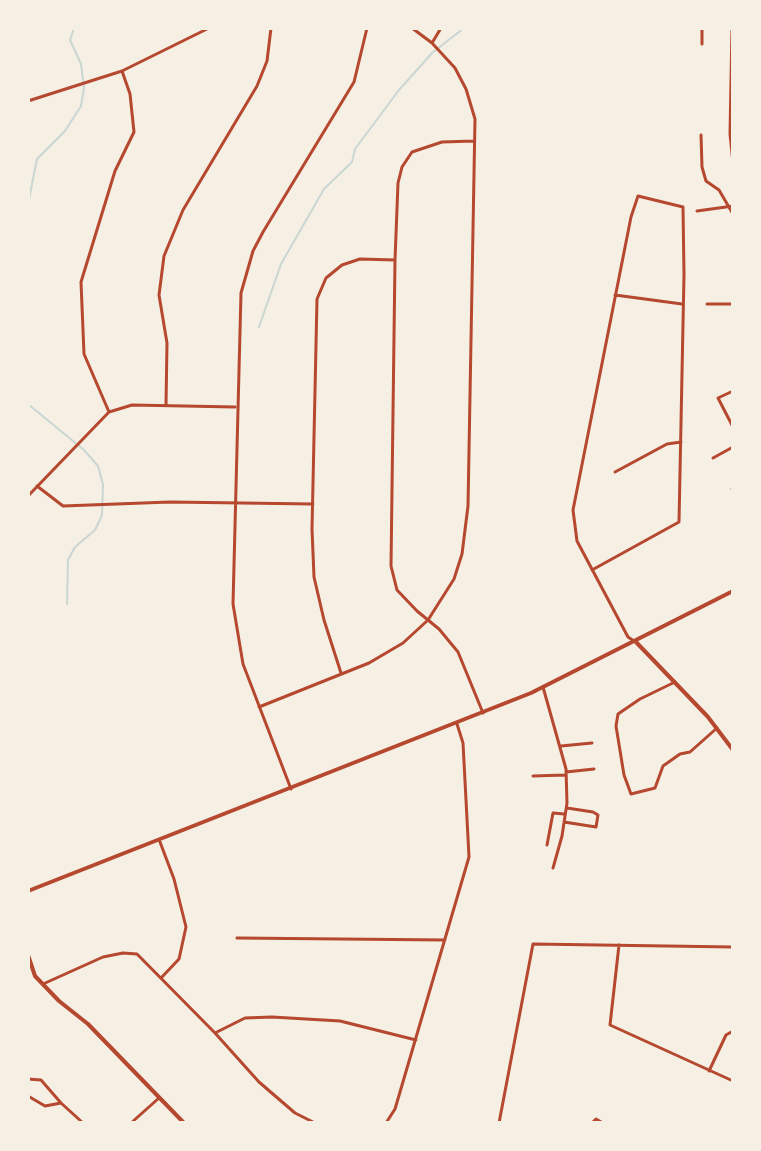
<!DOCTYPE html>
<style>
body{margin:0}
#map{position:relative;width:761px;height:1151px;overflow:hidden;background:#f6efe4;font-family:"Alegreya Sans",sans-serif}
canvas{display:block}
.frame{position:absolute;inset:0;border:30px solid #f6efe4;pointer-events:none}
</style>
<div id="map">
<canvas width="761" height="1151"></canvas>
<div class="frame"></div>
</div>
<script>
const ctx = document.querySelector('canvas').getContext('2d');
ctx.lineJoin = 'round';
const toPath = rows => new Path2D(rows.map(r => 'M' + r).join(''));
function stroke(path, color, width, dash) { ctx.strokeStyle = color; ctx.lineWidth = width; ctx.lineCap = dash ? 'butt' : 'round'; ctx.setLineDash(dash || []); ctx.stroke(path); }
stroke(toPath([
 [28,204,37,159,65,131,81,106,84,88,81,64,70,40,74,28],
 [259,327,281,264,324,189,352,162,355,149,399,90,432,53,464,28],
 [28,404,84,450,98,466,103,485,102,515,95,530,75,547,68,560,67,604]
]), '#c9d6d2', 2);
stroke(toPath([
 [732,28,730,134,733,163],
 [432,43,441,28],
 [702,44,702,28],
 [28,101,122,71,209,28],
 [701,135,702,167,706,181,719,190,733,214],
 [474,141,442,142,412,152,402,167,398,183,395,260,391,566,397,590,417,611,439,629,458,652,483,713],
 [697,211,733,206],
 [615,295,682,304],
 [707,304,733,304],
 [733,391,718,398,733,427],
 [166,405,167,343,159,295,164,256,183,210,257,86,267,61,271,28],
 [109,412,84,354,81,282,115,171,134,132,130,94,122,71],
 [713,458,733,447],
 [615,472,667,444,681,442],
 [37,486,63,506,170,502,313,504],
 [732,489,733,488],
 [28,496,109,412,132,405,235,407],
 [592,570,679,522,684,275,683,207,638,196,631,217,573,510,577,541,628,637,634,641],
 [341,673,324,620,314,577,312,529,317,299,326,278,342,265,360,259,395,260],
 [675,682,640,699,618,714,616,726,624,775,631,794,655,788,663,766,680,754,690,752,717,728],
 [543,687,566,769,567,803,562,836,553,868],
 [259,707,369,663,403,643,428,620,454,579,462,554,468,506,475,119,466,89,455,68,432,43,412,28],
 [561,746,592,743],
 [566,772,594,769],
 [533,776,565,775],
 [291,789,243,664,233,604,241,293,253,251,263,232,354,82,367,28],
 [564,822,596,827,598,815,593,812,567,808],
 [160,842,174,879,186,927,179,959,162,977],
 [547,845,553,813,564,814],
 [237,938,445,940],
 [619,945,610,1025,733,1081],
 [43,984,103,957,123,953,137,954,215,1033,259,1082,295,1113,315,1123],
 [215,1033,245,1018,272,1017,340,1021,416,1040],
 [709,1071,726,1035,733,1031],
 [28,1079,41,1080,61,1103,45,1106,28,1096],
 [61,1103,83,1123],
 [131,1123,159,1098],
 [386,1123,395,1109,469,857,463,743,457,724],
 [499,1123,533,944,733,947],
 [592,1123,596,1119,603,1123]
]), '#b5482f', 3);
stroke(toPath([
 [635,641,708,717,733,750],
 [28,955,35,976,59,1001,88,1024,184,1123]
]), '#b5482f', 4);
stroke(toPath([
 [28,891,531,693,733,591]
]), '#b5482f', 4);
</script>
